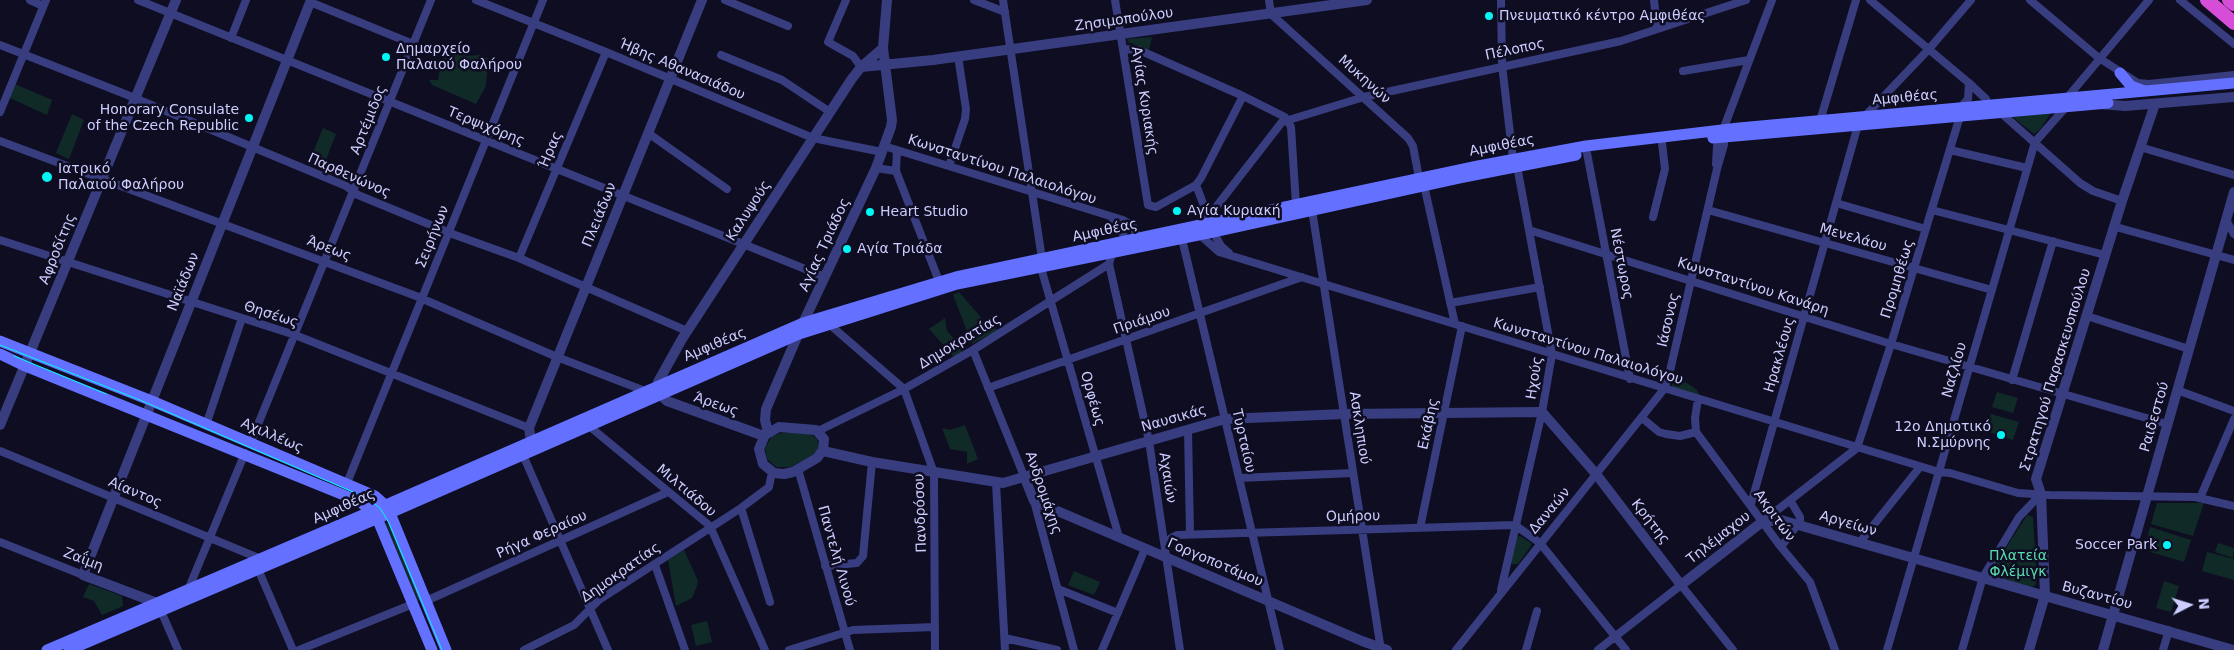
<!DOCTYPE html>
<meta charset="utf-8">
<style>
body{margin:0}
#map{position:relative;width:2234px;height:650px;overflow:hidden;background:#0e0d21;font-family:"DejaVu Sans",sans-serif}
canvas{display:block}
.north{position:absolute;left:2164px;top:580px;width:50px;height:50px;-webkit-text-stroke:4px #0e0d21;paint-order:stroke;rotate:85deg;font-size:14px;font-weight:700;line-height:20px;text-align:center;color:#cdcdff}
.north::after{content:'';display:block;margin:auto;width:18px;height:22px;background:#cdcdff;clip-path:polygon(50% 0,100% 100%,50% 72%,0 100%)}
</style>
<div id="map">
<canvas width="2234" height="650"></canvas>
<div class="north">N</div>
</div>
<script>
const ctx = document.querySelector('canvas').getContext('2d');
ctx.lineJoin = 'round';
function fill(path, color) { ctx.fillStyle = color; ctx.fill(path, 'evenodd'); }
const toPath = rows => new Path2D(rows.map(r => 'M' + r).join(''));
function stroke(path, color, width, dash) { ctx.strokeStyle = color; ctx.lineWidth = width; ctx.lineCap = dash ? 'butt' : 'round'; ctx.setLineDash(dash || []); ctx.stroke(path); }
function write(font, color, halo, rows, align = 'center') {
  ctx.font = font + ' "DejaVu Sans",sans-serif'; ctx.lineWidth = 5; ctx.setLineDash([]); ctx.textBaseline = 'middle'; ctx.strokeStyle = halo; ctx.fillStyle = color; for (const [text, x, y, turn = 0] of rows) {
    ctx.save(); ctx.translate(x, y); ctx.rotate((+turn || 0) * Math.PI / 180); ctx.textAlign = isNaN(turn) ? turn : align; if (halo) ctx.strokeText(text, 0, 0); ctx.fillText(text, 0, 0); ctx.restore();
  }
}
fill(toPath([
 [1152,37,1149,50,1128,42,1127,39],
 [448,47,467,56,480,55,488,58,486,86,476,104,432,85,429,80,438,80,441,63],
 [15,84,52,100,47,115,10,98],
 [2051,113,2041,128,2034,134,2014,118,2014,117],
 [72,114,84,120,69,159,56,153],
 [323,128,336,134,324,165,310,160],
 [959,292,986,323,998,330,972,344,953,295],
 [945,318,947,331,961,346,962,353,955,358,929,329],
 [1673,380,1687,383,1697,390,1700,396,1672,388],
 [1997,392,2018,398,2013,413,1992,407],
 [1991,414,2019,422,2013,440,1986,431],
 [965,425,978,459,967,464,967,452,950,449,942,428,950,430],
 [782,433,810,433,817,439,819,447,814,454,791,467,776,467,767,459,765,448,772,436],
 [2157,503,2204,503,2193,536,2151,524],
 [2027,515,2033,517,2037,580,2035,586,2030,587,1996,577,1993,573,1993,568],
 [390,522,420,600,417,601,385,524],
 [2150,527,2191,540,2184,562,2144,550],
 [1520,536,1531,543,1531,546,1518,564,1512,564,1511,563,1517,537],
 [2218,543,2234,548,2233,558,2215,552],
 [684,550,698,581,697,586,692,598,676,606,668,560],
 [2207,552,2234,559,2234,580,2202,571],
 [1074,571,1100,582,1094,595,1068,585],
 [2164,581,2179,586,2171,612,2156,608],
 [89,584,122,596,123,606,102,615,94,601,83,597],
 [707,621,712,642,696,646,691,625]
]), '#102b27');
stroke(toPath([
 [30,0,43,6],
 [138,0,825,277],
 [476,0,606,52,813,138,882,152],
 [725,0,788,26],
 [846,0,828,42,853,56,861,67],
 [974,0,1005,12],
 [1003,0,1042,259],
 [1115,0,1148,205,1156,207,1196,185,1201,178,1243,96],
 [1269,0,1271,14,1408,138,1413,146,1419,178],
 [1501,0,1502,65,1513,159],
 [1654,0,1657,29],
 [1870,0,1969,83,1986,99,1988,106],
 [2030,0,2099,58,2138,83,2149,84,2234,75],
 [2180,0,2234,44],
 [310,2,413,44],
 [231,38,246,0],
 [0,45,125,94,346,186,358,195,455,235,519,258,687,331],
 [1123,49,1139,50,1243,96,1285,117,1291,127,1296,205],
 [721,55,782,80,830,112],
 [1683,71,1749,60],
 [2066,99,2149,0],
 [1960,108,1968,99,1969,83],
 [0,112,46,0],
 [2001,113,2080,183,2093,191,2122,201],
 [1865,116,1929,49,1971,0],
 [1820,121,1856,0],
 [648,133,727,189],
 [0,141,416,296,557,357,645,391],
 [884,146,1123,220,1133,226,1138,239],
 [2140,147,2234,175],
 [897,150,896,171,939,281],
 [1950,150,2027,168],
 [1587,153,1630,379],
 [1716,164,1717,146,1772,0],
 [949,166,965,119,966,109,958,56],
 [876,168,896,171],
 [1196,185,1216,237,1221,246,1229,253],
 [1424,185,1455,324],
 [1836,203,1926,229],
 [1312,210,1381,650],
 [1708,210,1992,290],
 [1932,210,2105,255],
 [1209,216,1282,122,1364,97,1621,41,1746,0],
 [1653,217,1665,169,1662,143],
 [1112,218,1121,227,1126,244],
 [2226,220,2234,234],
 [2116,227,2234,260],
 [1529,230,1891,344,2167,424],
 [1200,235,1219,252,1939,472,1950,473,2018,493,2049,495,2195,497,2234,506],
 [1182,239,1280,650],
 [0,240,295,335,529,428],
 [1112,253,1109,264,1149,441,1180,650],
 [519,258,606,52],
 [1041,268,1119,537],
 [1450,303,1540,287],
 [2087,316,2189,349],
 [829,324,904,389,934,473,935,650],
 [973,350,1024,476],
 [2012,380,2053,241],
 [988,388,1302,277],
 [2177,390,2234,411],
 [1698,399,1695,418,1696,432,1781,547,1810,582,1835,650],
 [1642,418,1659,432,1666,434,1680,436,1696,432],
 [206,425,242,318],
 [589,426,710,526,765,650],
 [1188,430,1190,534],
 [818,431,904,389,973,350,1109,264],
 [250,444,431,0],
 [0,451,261,559],
 [523,455,608,650],
 [798,469,850,650],
 [1239,478,1353,473],
 [347,483,543,0],
 [996,483,1005,650],
 [2200,498,2234,419],
 [1034,501,1074,650],
 [1751,504,1858,125],
 [741,508,770,602],
 [1762,522,1857,448,1891,344,1960,116],
 [1420,528,1462,326],
 [0,542,83,575],
 [1860,542,1920,467],
 [1165,546,1171,538,1177,535,1515,525,1540,543,1626,650],
 [1781,547,1800,521,1800,517,1790,500],
 [655,565,685,650],
 [825,566,857,563,863,556,872,462],
 [258,569,293,650],
 [1058,589,1118,613],
 [188,590,245,453],
 [1501,590,1542,412,1552,354,1517,166],
 [426,601,668,492],
 [161,611,178,650],
 [1005,638,1057,650],
 [299,650,413,604],
 [524,650,574,625,599,600,741,508,769,487,772,472],
 [789,650,853,630,935,627],
 [1102,650,1145,549],
 [1456,650,1664,389,1669,375,1717,169,1724,145,1724,133],
 [1526,650,1537,611],
 [1598,650,1681,585,1733,650],
 [1887,650,2035,142,2066,107],
 [1962,650,1983,577,2019,517,2041,494],
 [2163,650,2169,630]
]), '#383d80', 8);
stroke(toPath([
 [861,67,933,60,1367,0],
 [2100,104,2125,106,2234,97],
 [0,425,176,0],
 [779,427,816,430,824,439,823,450,817,458,793,472,784,474,774,473,763,464,759,449,765,435,779,427],
 [768,432,765,420,766,409,803,323,876,168,891,127,892,120,883,48,887,0],
 [764,436,667,401,661,395,658,382,682,339,851,80,861,67,883,48],
 [531,441,529,428,702,0],
 [823,451,872,462,1003,483,1225,419,1344,414,1542,412,1596,474,1681,585,1762,522,1781,520,2233,650],
 [1024,476,1034,501,1362,641,1387,650],
 [160,608,157,603,83,575,311,0],
 [2029,650,2045,595,2041,494,2036,479,2122,201,2155,104],
 [2103,650,2234,192]
]), '#383d80', 10);
stroke(toPath([
 [2120,73,2131,86,2144,91],
 [1713,138,2108,103],
 [0,341,152,401,375,496,385,505,390,513,446,650],
 [0,354,25,366,361,502,377,518,432,650],
 [47,650,372,511,803,323,956,277,1478,166,1586,146,1739,128,2234,83],
 [69,650,390,513,799,334,957,284,1213,232,1460,178,1576,155]
]), '#6470ff', 11);
stroke(toPath([
 [2207,0,2234,23],
 [2229,0,2234,4]
]), '#d64ed8', 14);
stroke(toPath([
 [0,345,140,400,367,498,380,508,389,523,442,650],
 [14,356,106,394]
]), '#01f7f6', 1);
for (const [x, y, r, color] of [
 [1489,16,5,"#01f7f6"],
 [386,57,5,"#01f7f6"],
 [249,118,5,"#01f7f6"],
 [47,177,6,"#01f7f6"],
 [1177,211,5,"#01f7f6"],
 [870,212,5,"#01f7f6"],
 [847,249,5,"#01f7f6"],
 [2001,435,5,"#01f7f6"],
 [2167,545,5,"#01f7f6"]
]) { const dot = new Path2D(); dot.arc(x, y, r, 0, 2 * Math.PI); ctx.fillStyle = color; ctx.fill(dot); stroke(dot, '#0e0d21', 2); }
write('14px', '#cdcdff', '#0e0d21', [
 ["Πνευματικό κέντρο Αμφιθέας",1499,16],
 ["Δημαρχείο",396,49],
 ["Παλαιού Φαλήρου",396,65],
 ["Honorary Consulate",239,110,"right"],
 ["of the Czech Republic",239,126,"right"],
 ["Ιατρικό",58,169],
 ["Παλαιού Φαλήρου",58,185],
 ["Αγία Κυριακή",1187,211],
 ["Heart Studio",880,212],
 ["Αγία Τριάδα",857,249],
 ["12ο Δημοτικό",1991,427,"right"],
 ["Ν.Σμύρνης",1991,443,"right"],
 ["Soccer Park",2157,545,"right"]
], 'left');
write('14px', '#cdcdff', '#0e0d21', [
 ["Ζησιμοπούλου",1124,20,-8],
 ["Πέλοπος",1515,50,-12],
 ["Ήβης Αθανασιάδου",682,70,23],
 ["Μυκηνών",1364,80,42],
 ["Αμφιθέας",1905,98,-5],
 ["Αγίας Κυριακής",1144,101,81],
 ["Αρτέμιδος",369,120,-68],
 ["Τερψιχόρης",486,127,22],
 ["Αμφιθέας",1502,146,-11],
 ["Ήρας",551,150,-67],
 ["Κωνσταντίνου Παλαιολόγου",1002,170,18],
 ["Παρθενώνος",349,176,24],
 ["Καλυψούς",749,211,-57],
 ["Πλειάδων",600,215,-68],
 ["Αμφιθέας",1105,231,-12],
 ["Σειρήνων",433,237,-68],
 ["Μενελάου",1853,238,16],
 ["Αγίας Τριάδος",825,245,-65],
 ["Αφροδίτης",58,249,-68],
 ["Άρεως",329,249,21],
 ["Νέστωρος",1621,264,79],
 ["Προμηθέως",1898,279,-73],
 ["Ναϊάδων",184,282,-68],
 ["Κωνσταντίνου Κανάρη",1753,287,18],
 ["Θησέως",271,315,18],
 ["Ιάσονος",1669,320,-77],
 ["Πριάμου",1142,321,-19],
 ["Δημοκρατίας",960,342,-31],
 ["Αμφιθέας",715,345,-23],
 ["Κωνσταντίνου Παλαιολόγου",1588,352,17],
 ["Ηρακλέους",1780,355,-74],
 ["Ναζλίου",1955,370,-74],
 ["Στρατηγού Παρασκευοπούλου",2056,370,-73],
 ["Ηχούς",1535,378,-81],
 ["Ορφέως",1092,399,74],
 ["Άρεως",716,405,19],
 ["Ραιδεστού",2155,417,-74],
 ["Ναυσικάς",1174,419,-16],
 ["Εκάβης",1429,424,-78],
 ["Ασκληπιού",1359,428,81],
 ["Αχιλλέως",272,436,23],
 ["Τυρταίου",1243,441,77],
 ["Αχαιών",1167,478,81],
 ["Μιλτιάδου",686,491,40],
 ["Αίαντος",135,493,23],
 ["Ανδρομάχης",1043,493,71],
 ["Αμφιθέας",344,507,-24],
 ["Δαναών",1550,511,-50],
 ["Πανδρόσου",921,513,-92],
 ["Ακριτών",1774,516,54],
 ["Ομήρου",1353,517,-1],
 ["Κρήτης",1650,522,52],
 ["Αργείων",1848,524,16],
 ["Ρήγα Φεραίου",542,535,-24],
 ["Τηλέμαχου",1719,538,-38],
 ["Παντελή Λινού",836,556,74],
 ["Ζαΐμη",83,560,21],
 ["Γοργοποτάμου",1215,563,23],
 ["Δημοκρατίας",621,573,-35],
 ["Βυζαντίου",2097,596,15]
]);
write('14px', '#59deaf', '#0e0d21', [
 ["Πλατεία",2018,556],
 ["Φλέμιγκ",2018,572]
]);
</script>
